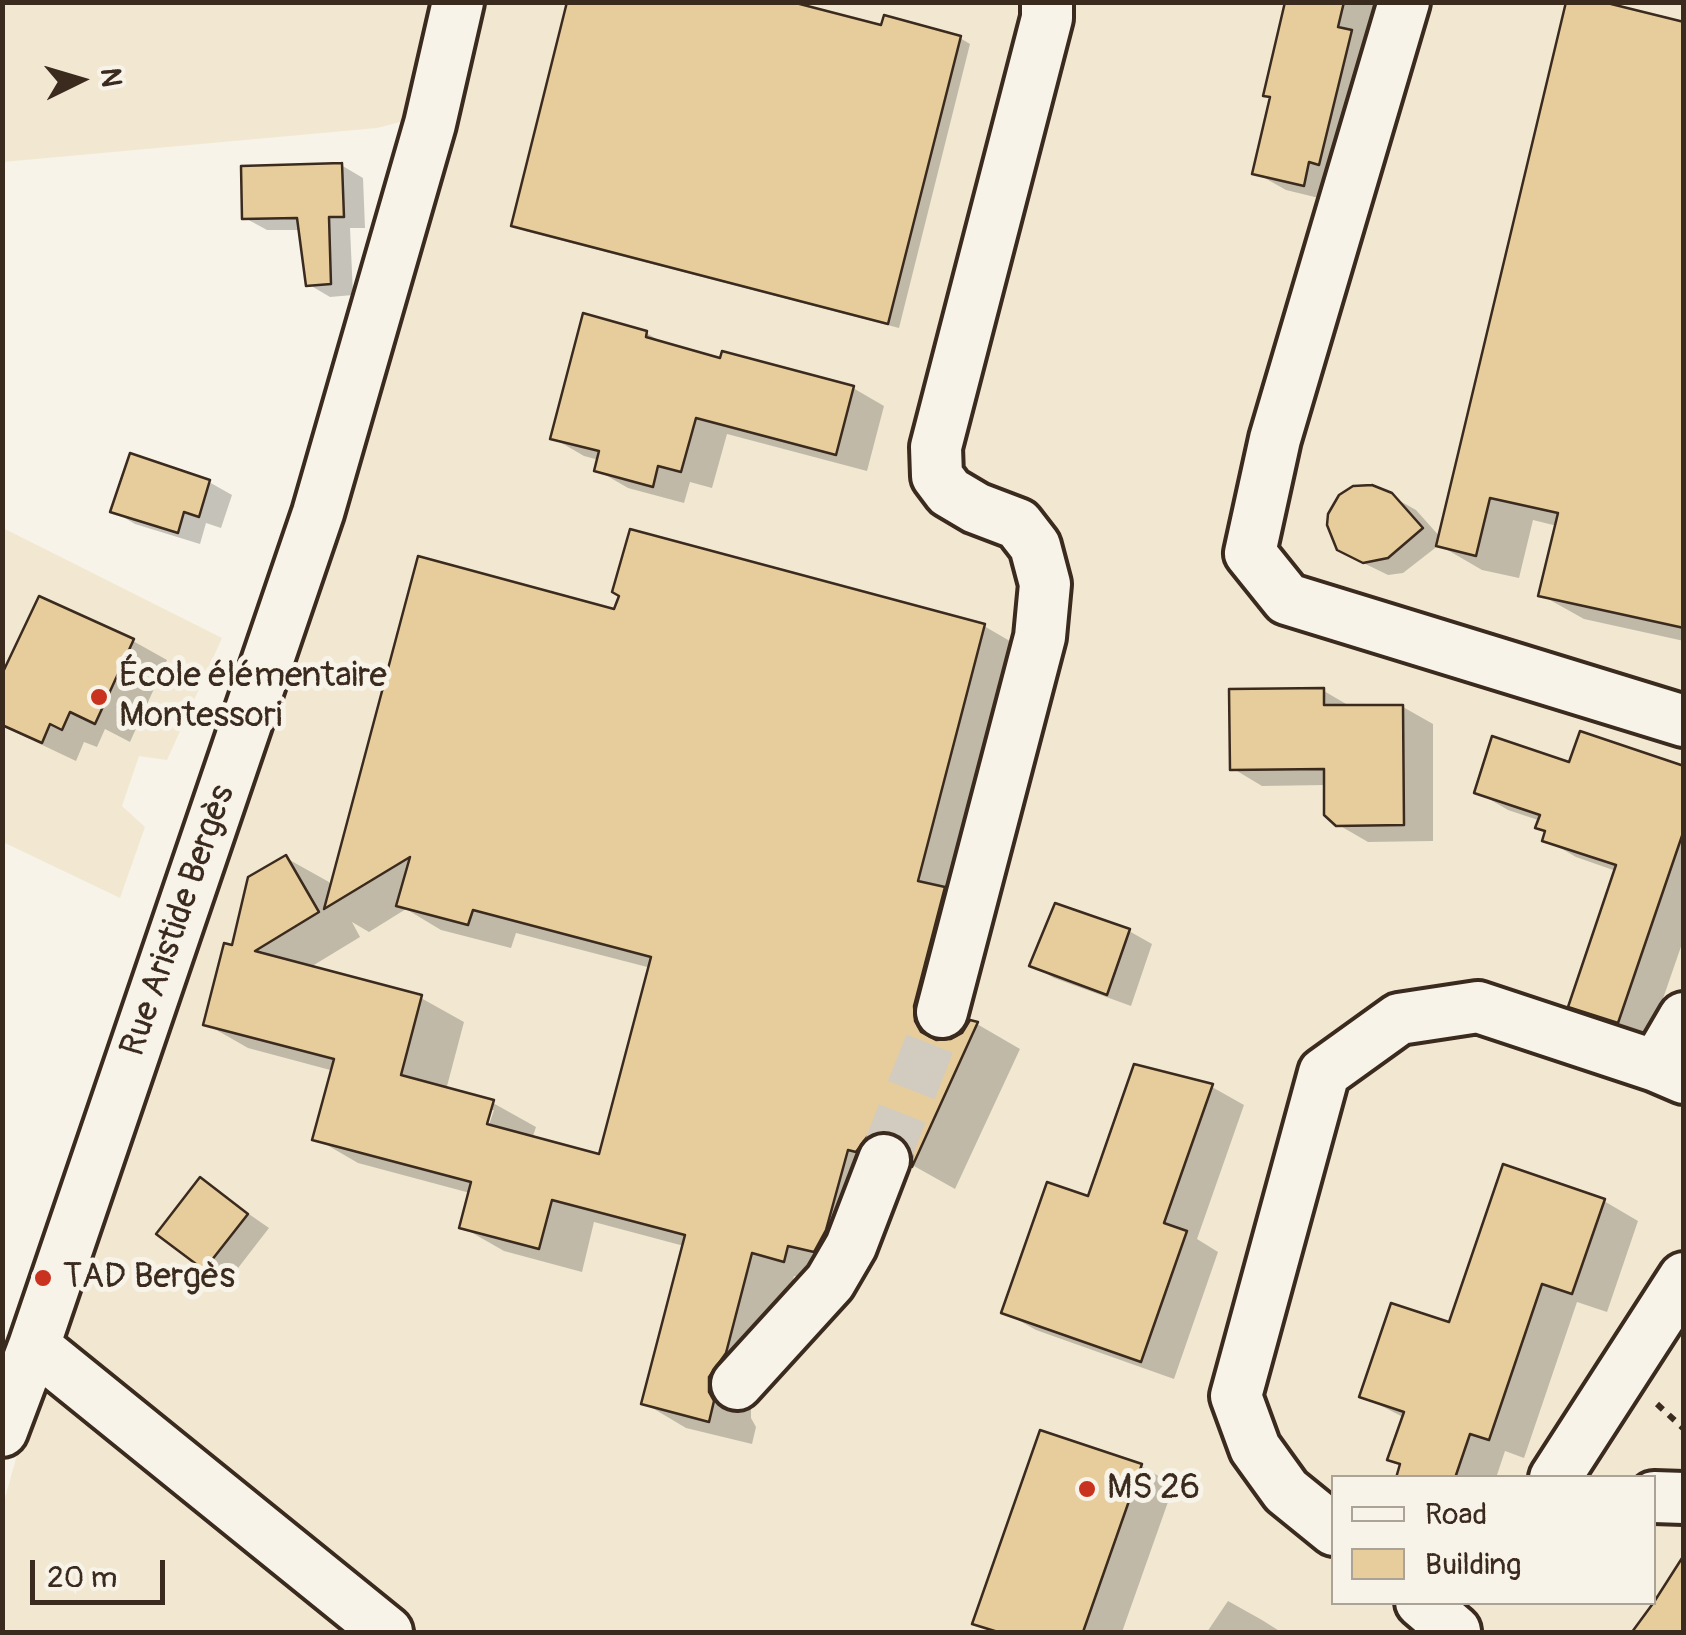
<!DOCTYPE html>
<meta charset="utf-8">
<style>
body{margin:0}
#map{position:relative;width:1686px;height:1635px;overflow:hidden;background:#f7f3e8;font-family:Pangolin,sans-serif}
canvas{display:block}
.frame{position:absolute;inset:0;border:5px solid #3b2a1e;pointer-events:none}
.legend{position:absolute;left:1331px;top:1475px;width:325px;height:130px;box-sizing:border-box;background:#f7f3e8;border:2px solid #aca397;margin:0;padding:12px 18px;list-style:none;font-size:30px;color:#3b2a1e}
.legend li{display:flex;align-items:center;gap:20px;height:50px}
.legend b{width:50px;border:2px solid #aca397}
.north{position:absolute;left:30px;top:30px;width:100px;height:100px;-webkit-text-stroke:8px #f7f3e8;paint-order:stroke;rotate:85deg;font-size:28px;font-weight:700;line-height:40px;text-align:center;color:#3b2a1e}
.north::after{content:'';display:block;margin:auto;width:35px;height:45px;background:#3b2a1e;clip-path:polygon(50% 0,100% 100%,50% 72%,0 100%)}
.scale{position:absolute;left:30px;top:1560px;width:135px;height:45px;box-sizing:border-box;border:5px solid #3b2a1e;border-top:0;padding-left:12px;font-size:30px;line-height:35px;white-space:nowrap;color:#3b2a1e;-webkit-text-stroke:8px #f7f3e8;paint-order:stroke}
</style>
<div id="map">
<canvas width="1686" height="1635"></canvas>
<div class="frame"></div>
<ul class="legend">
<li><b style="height:12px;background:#f7f3e8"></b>Road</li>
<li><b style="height:28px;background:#e7cd9c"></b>Building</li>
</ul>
<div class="north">N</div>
<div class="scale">20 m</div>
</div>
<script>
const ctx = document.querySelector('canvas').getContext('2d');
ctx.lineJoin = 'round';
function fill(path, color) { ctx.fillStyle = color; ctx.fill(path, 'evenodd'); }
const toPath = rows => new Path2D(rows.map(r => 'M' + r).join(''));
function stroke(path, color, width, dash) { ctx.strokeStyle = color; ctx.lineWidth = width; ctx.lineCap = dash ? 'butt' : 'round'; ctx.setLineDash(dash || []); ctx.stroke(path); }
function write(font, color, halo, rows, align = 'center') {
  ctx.font = font + ' Pangolin,sans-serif'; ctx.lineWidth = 10; ctx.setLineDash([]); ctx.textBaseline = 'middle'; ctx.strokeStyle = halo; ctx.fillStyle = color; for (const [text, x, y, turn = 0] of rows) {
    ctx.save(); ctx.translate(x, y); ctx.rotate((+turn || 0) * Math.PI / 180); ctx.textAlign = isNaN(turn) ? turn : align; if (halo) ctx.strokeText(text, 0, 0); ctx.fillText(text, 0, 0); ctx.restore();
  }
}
fill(toPath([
 [3,3,1683,3,1683,1632,3,1632,2,1509,196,808,412,119,377,128,3,162],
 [1334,1478,1654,1478,1654,1602,1334,1602],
 [3,528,222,638,167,760,139,756,122,806,145,827,120,898,3,842]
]), '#f2e8d1');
fill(toPath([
 [1287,2,1378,2,1335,202,1286,190,1254,172,1272,98],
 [1684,24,1684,641,1584,619,1541,595,1557,526,1533,520,1519,578,1482,570,1439,545,1403,573,1388,575,1345,554,1391,496,1416,510,1441,538],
 [883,28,960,38,970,44,899,328,525,231,514,224],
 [341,165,363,178,365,228,350,228,353,295,330,297,308,284,301,230,267,230,245,218],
 [646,333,669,346,721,361,853,388,884,406,867,471,727,434,712,488,690,482,684,503,628,488,597,470,599,460,584,456,553,438],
 [131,456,209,482,232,495,221,528,206,523,200,544,135,524,113,511],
 [615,612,984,626,1027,651,956,1031,956,1039,963,1035,971,1023,977,1024,1020,1049,955,1189,914,1166,915,1159,910,1161,827,1284,794,1276,769,1378,751,1402,751,1418,756,1427,752,1444,686,1428,644,1403,684,1246,594,1222,582,1272,504,1251,462,1227,470,1193,358,1163,315,1138,334,1071,248,1048,206,1024,234,948,286,858,329,882,332,889],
 [406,909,441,930,511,948,516,933,651,968,601,1157,532,1139,536,1127,493,1103,446,1090,464,1022,421,998,309,968,360,937,352,922,369,932],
 [488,1110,494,1110,485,1137],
 [133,641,167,660,130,742,105,729,97,747,84,742,76,761,2,726,2,672],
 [1324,691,1353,708,1403,707,1433,724,1433,841,1368,842,1337,824,1326,785,1262,786,1232,768],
 [1684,768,1684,938,1649,1039,1602,1023,1571,1005,1616,871,1576,857,1545,839,1548,832,1541,821,1508,810,1477,792],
 [1129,931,1152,944,1131,1006,1054,978,1032,965],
 [1212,1087,1244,1105,1197,1239,1218,1252,1174,1379,1036,1330,1004,1312,1089,1199],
 [200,1180,269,1228,228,1281,206,1267],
 [1604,1201,1638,1221,1607,1312,1577,1302,1524,1458,1505,1451,1496,1478,1399,1478,1402,1466,1390,1459,1405,1418,1362,1396],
 [1141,1466,1174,1485,1122,1632,992,1632,975,1622],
 [1228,1601,1262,1620,1281,1632,1207,1632]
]), '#0003');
const building = toPath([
 [567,2,792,2,881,25,884,15,961,36,888,324,511,226,567,2],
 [1285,2,1344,2,1338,27,1352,30,1319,165,1309,162,1304,186,1252,174,1270,97,1263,96,1285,2],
 [1566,2,1603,2,1684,22,1684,628,1538,596,1558,513,1490,498,1476,556,1436,546,1566,2],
 [342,163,344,217,329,217,331,284,306,286,297,218,242,219,241,166,342,163],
 [583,313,647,331,646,337,720,358,722,351,854,386,836,455,696,418,681,472,658,466,653,487,594,471,599,451,550,439,583,313],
 [130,453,210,480,199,517,184,512,178,533,110,512,130,453],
 [1372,485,1392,493,1423,528,1388,558,1363,563,1337,550,1327,525,1328,514,1339,495,1353,486,1372,485],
 [630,529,985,624,918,881,945,887,914,1006,915,1021,921,1032,936,1040,951,1039,962,1033,970,1020,978,1022,912,1167,912,1155,907,1143,895,1134,880,1132,867,1137,856,1152,848,1150,826,1230,814,1252,788,1246,784,1262,752,1253,726,1353,709,1377,709,1392,714,1401,709,1422,641,1404,685,1235,552,1200,539,1249,459,1228,471,1182,312,1140,334,1059,203,1025,224,943,232,945,248,877,286,855,319,912,255,951,422,995,401,1075,494,1100,487,1124,599,1154,651,957,473,910,468,925,396,906,410,857,324,909,418,556,614,609,619,596,612,592,630,529],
 [39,596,134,639,95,724,70,712,62,730,50,724,42,743,2,725,2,674,39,596],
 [1324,688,1324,705,1403,705,1404,825,1336,826,1324,815,1324,769,1230,770,1229,689,1324,688],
 [1580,731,1684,766,1684,830,1618,1023,1568,1007,1616,865,1542,841,1545,831,1535,828,1540,815,1474,793,1492,736,1569,762,1580,731],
 [1055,903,1130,929,1107,995,1029,966,1055,903],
 [1134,1064,1213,1084,1164,1223,1187,1231,1141,1362,1001,1313,1047,1182,1088,1196,1134,1064],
 [1503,1164,1605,1199,1572,1294,1542,1284,1489,1440,1470,1434,1455,1478,1396,1478,1400,1464,1387,1460,1404,1412,1359,1397,1391,1303,1449,1322,1503,1164],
 [200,1177,248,1214,204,1270,156,1234,200,1177],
 [1040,1430,1142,1464,1083,1632,998,1632,972,1624,1040,1430],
 [1684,1555,1684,1632,1632,1632,1654,1602,1684,1555]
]);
fill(building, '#e7cd9c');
stroke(building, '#3b2a1e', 2.5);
stroke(toPath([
 [884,1160,942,1012]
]), '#d1cbc0', 50, [50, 25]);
const minor = toPath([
 [1404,2,1275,439,1250,553,1287,599,1684,721],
 [942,1012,1040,637,1045,584,1035,546,1018,524,976,508,949,492,937,476,936,447,1047,18,1047,2],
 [1656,1066,1684,1018],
 [34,1346,387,1632],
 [737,1384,830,1282,851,1246,884,1160],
 [2,1431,34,1346,318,513,430,124,458,2],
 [1555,1478,1684,1278],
 [1654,1497,1684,1498],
 [1334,1530,1286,1491,1255,1448,1236,1396,1324,1073,1399,1019,1478,1007,1656,1066,1684,1078],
 [1421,1602,1455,1631]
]);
stroke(minor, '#3b2a1e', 58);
stroke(toPath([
 [1657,1404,1684,1429]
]), '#3b2a1e', 6, [8, 8]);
stroke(minor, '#f7f3e8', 50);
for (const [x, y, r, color] of [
 [99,697,10,"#c8321e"],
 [43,1278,10,"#c8321e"],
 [1087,1489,10,"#c8321e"]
]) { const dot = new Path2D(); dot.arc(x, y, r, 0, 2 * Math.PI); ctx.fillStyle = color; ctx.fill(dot); stroke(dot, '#f7f3e8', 4); }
write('35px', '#3b2a1e', '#f7f3e8', [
 ["École élémentaire",119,677],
 ["Montessori",119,717],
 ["TAD Bergès",63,1278],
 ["MS 26",1107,1489]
], 'left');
write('35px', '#3b2a1e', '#f7f3e8', [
 ["Rue Aristide Bergès",179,921,-71]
]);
</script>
